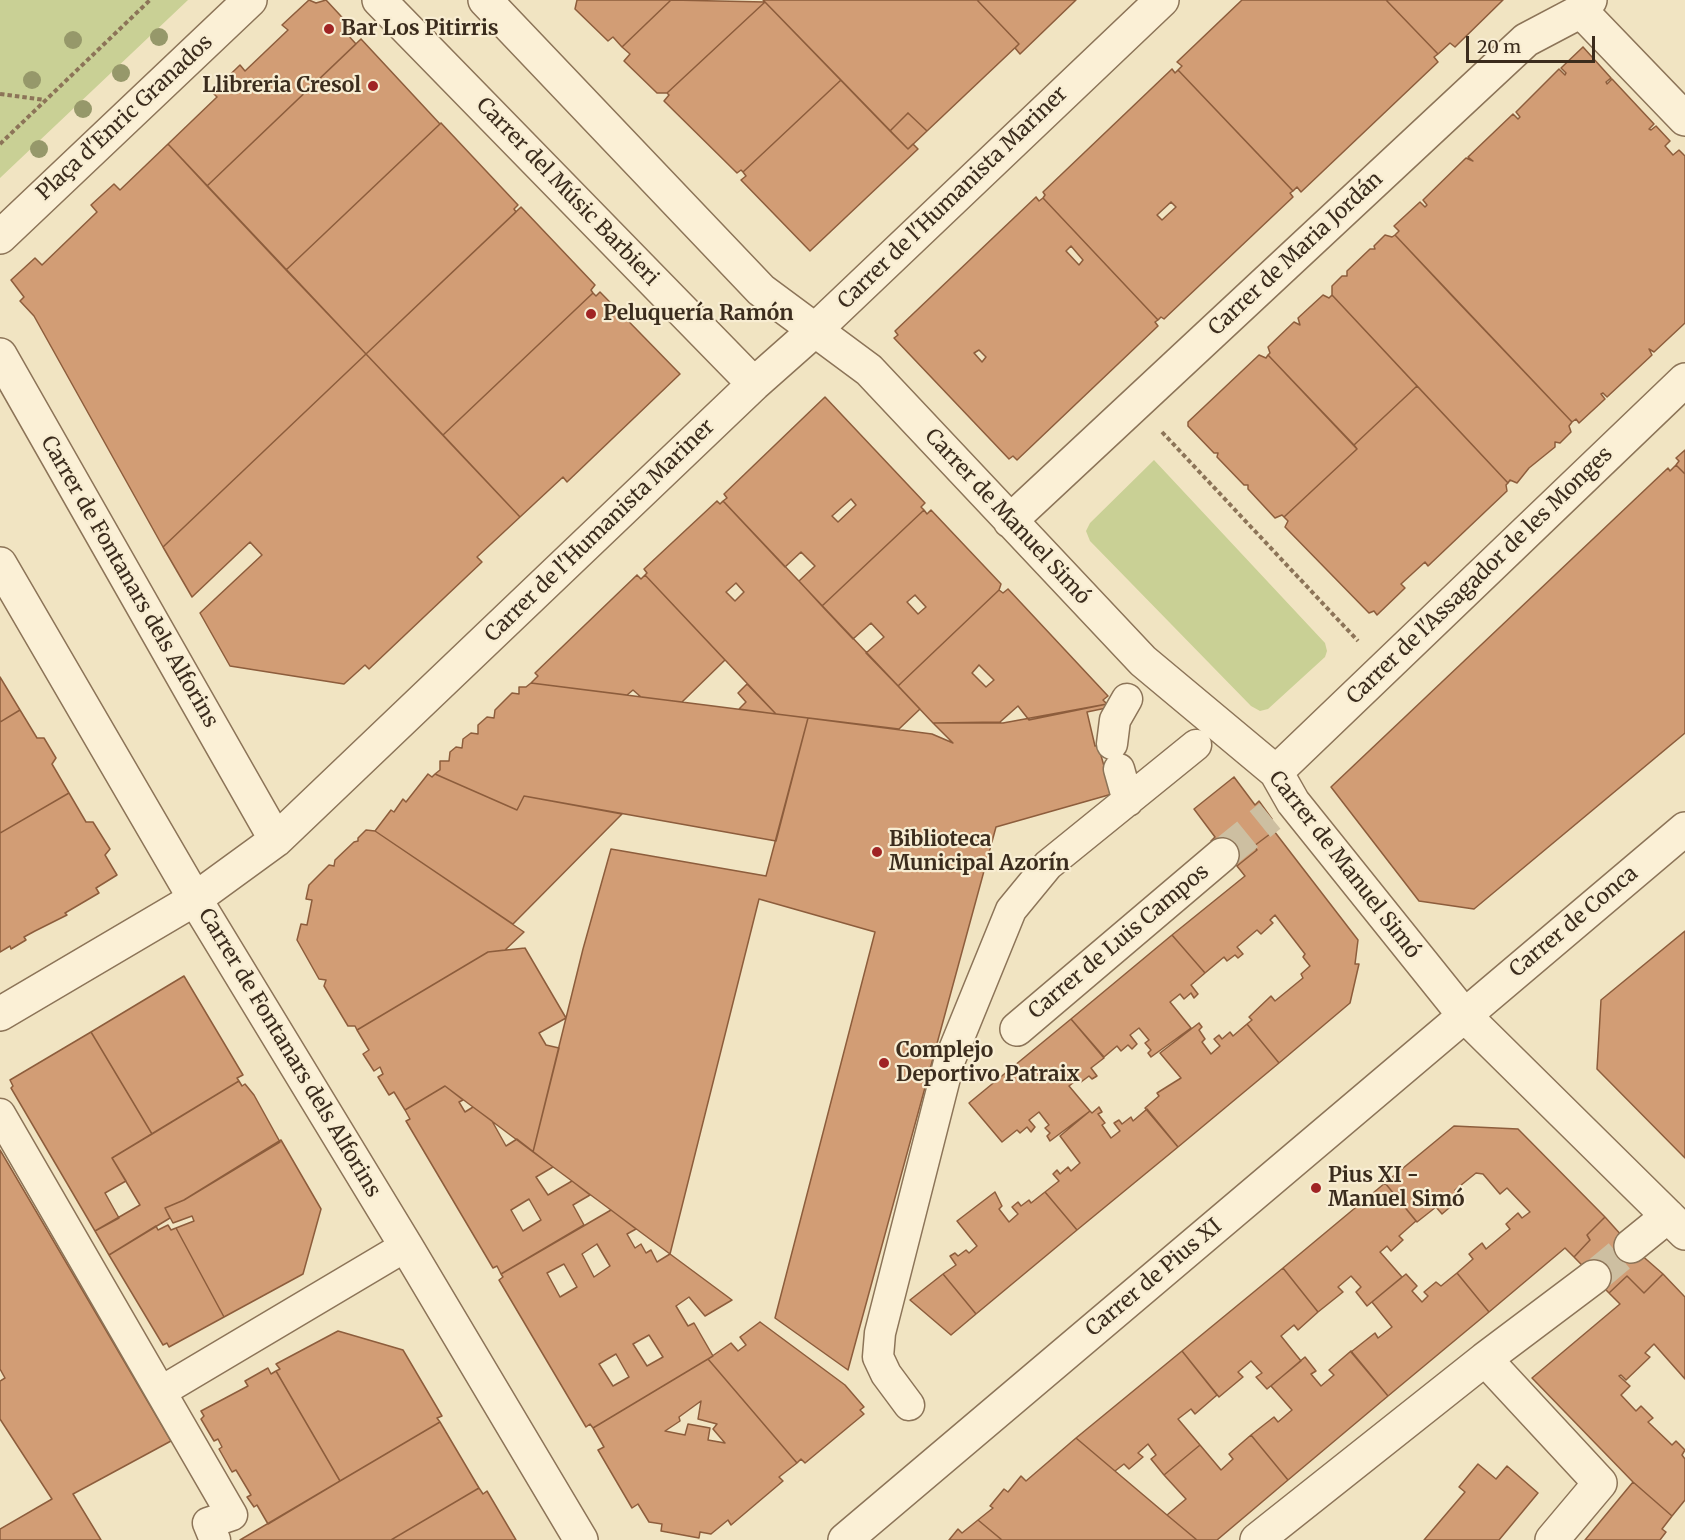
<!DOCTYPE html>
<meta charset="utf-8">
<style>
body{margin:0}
#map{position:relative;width:1685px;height:1540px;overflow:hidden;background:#f1e4c2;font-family:Merriweather,serif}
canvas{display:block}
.scale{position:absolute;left:1466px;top:36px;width:129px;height:27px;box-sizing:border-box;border:3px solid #3b2c1d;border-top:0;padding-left:8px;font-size:18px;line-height:21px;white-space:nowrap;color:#3b2c1d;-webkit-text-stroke:4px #f8edd2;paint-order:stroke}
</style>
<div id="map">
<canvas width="1685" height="1540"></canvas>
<div class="scale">20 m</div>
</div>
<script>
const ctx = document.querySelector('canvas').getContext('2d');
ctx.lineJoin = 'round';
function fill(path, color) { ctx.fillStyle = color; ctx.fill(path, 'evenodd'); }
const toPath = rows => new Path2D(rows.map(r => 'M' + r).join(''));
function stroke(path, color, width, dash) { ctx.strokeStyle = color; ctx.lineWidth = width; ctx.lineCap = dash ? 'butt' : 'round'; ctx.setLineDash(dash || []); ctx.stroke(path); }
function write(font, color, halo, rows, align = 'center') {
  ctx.font = font + ' Merriweather,serif'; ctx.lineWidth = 4.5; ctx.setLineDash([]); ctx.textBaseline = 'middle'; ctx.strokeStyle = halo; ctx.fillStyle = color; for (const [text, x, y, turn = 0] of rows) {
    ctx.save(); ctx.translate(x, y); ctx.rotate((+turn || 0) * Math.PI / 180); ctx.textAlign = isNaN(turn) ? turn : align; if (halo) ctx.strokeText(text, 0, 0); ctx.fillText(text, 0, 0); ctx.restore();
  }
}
fill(toPath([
 [0,0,188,0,0,178],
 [1154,460,1325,643,1327,651,1325,657,1268,709,1260,711,1251,706,1090,541,1086,531,1090,523]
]), '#c9d095');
const building = toPath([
 [309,0,316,3,326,0,352,28,346,33,356,44,207,186,168,144,217,97,212,92,240,65,245,71,288,30,282,25,309,0],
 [577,0,671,0,622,47,613,37,608,41,575,9,577,0],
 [671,0,765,2,667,93,657,93,624,61,630,54,622,47,671,0],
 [763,0,977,0,1019,44,927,131,908,113,890,131,763,0],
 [977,0,1076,0,1020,54,1015,48,1019,44,977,0],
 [1242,0,1386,0,1438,54,1434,57,1438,62,1301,192,1297,187,1293,191,1178,70,1182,66,1177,62,1242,0],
 [1386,0,1503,0,1455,47,1450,43,1438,54,1386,0],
 [765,2,841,80,743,172,741,170,737,173,664,101,669,95,667,93,765,2],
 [361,39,440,124,286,270,207,186,361,39],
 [1583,47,1611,78,1606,82,1607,84,1612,79,1654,124,1649,129,1651,130,1656,126,1670,141,1665,146,1673,155,1679,150,1685,156,1685,323,1654,352,1649,349,1652,355,1607,397,1603,393,1601,394,1605,399,1579,423,1576,419,1572,422,1455,299,1395,235,1399,231,1394,226,1420,202,1425,207,1427,205,1423,200,1466,158,1473,161,1468,157,1513,114,1518,119,1520,117,1516,112,1559,69,1565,75,1566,73,1561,68,1583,47],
 [1172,69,1175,73,1178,70,1278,175,1293,191,1290,193,1293,197,1164,319,1161,317,1158,320,1043,198,1045,195,1043,192,1172,69],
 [1171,202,1176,207,1162,220,1157,215,1171,202],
 [841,80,908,149,913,144,918,149,810,251,741,180,746,176,743,172,841,80],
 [908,113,927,131,908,149,890,131,908,113],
 [441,123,518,205,514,209,516,212,366,354,286,270,441,123],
 [168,144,366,354,163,547,34,316,20,301,24,297,11,280,35,258,42,265,97,212,91,205,114,184,120,190,168,144],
 [1036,197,1039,201,1043,198,1142,303,1158,320,1155,322,1158,326,1017,460,1013,456,1009,459,894,338,898,335,895,331,1036,197],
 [1071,246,1083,260,1079,265,1066,251,1071,246],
 [979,350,986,357,982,362,974,353,979,350],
 [521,207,595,285,591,290,593,293,443,435,366,354,521,207],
 [1385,235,1392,237,1395,235,1572,422,1569,426,1571,432,1560,443,1555,442,1555,447,1529,468,1517,483,1510,480,1508,483,1332,295,1332,286,1342,276,1347,276,1347,271,1370,249,1375,249,1374,246,1385,235],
 [600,292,680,374,567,482,563,477,520,517,443,435,593,293,596,296,600,292],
 [1323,295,1329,298,1332,295,1417,386,1354,445,1268,355,1270,353,1268,347,1294,322,1300,325,1298,318,1323,295],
 [366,354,520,517,477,557,482,562,369,669,365,665,344,684,230,666,200,613,262,555,250,542,192,597,163,547,366,354],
 [1259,355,1266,358,1268,355,1357,449,1284,517,1282,515,1275,518,1248,489,1248,485,1244,485,1217,457,1218,453,1214,453,1188,426,1188,422,1259,355],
 [1417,386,1508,483,1506,485,1507,491,1428,566,1425,562,1401,584,1405,588,1377,615,1374,611,1369,613,1285,527,1288,521,1284,517,1357,449,1354,445,1417,386],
 [825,397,925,503,921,507,924,510,822,606,799,581,815,566,801,552,785,567,723,501,727,498,724,494,825,397],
 [851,499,856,505,838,522,832,516,851,499],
 [1685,450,1685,474,1676,465,1679,461,1676,458,1685,450],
 [1676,465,1685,474,1685,733,1474,909,1419,901,1331,787,1668,468,1670,471,1676,465],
 [717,501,720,504,723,501,725,503,920,709,899,729,776,714,645,575,647,573,644,569,717,501],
 [736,583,744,592,735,601,726,592,736,583],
 [924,510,927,514,931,510,1001,584,999,590,898,686,866,653,884,637,871,623,853,639,822,606,924,510],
 [915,595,926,607,918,614,907,602,915,595],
 [637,575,641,579,645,575,725,660,682,702,641,697,633,690,627,695,531,683,538,676,535,673,637,575],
 [1008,589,1108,696,1103,700,1107,704,1029,720,1018,706,1000,722,933,723,898,686,999,590,1003,593,1008,589],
 [979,665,994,680,986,687,972,673,979,665],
 [0,677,20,710,0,722,0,677],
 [531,683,808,718,776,841,524,796,517,810,435,774,440,770,440,761,449,761,450,752,456,747,462,748,463,739,471,733,478,734,478,725,487,717,494,718,495,710,512,693,519,694,519,687,526,687,531,683],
 [747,684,776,714,739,709,746,702,738,693,747,684],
 [1107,704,1111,707,1087,712,1095,746,1098,745,1112,794,996,827,848,1370,775,1318,875,932,759,899,670,1254,533,1152,583,949,611,849,766,876,808,718,932,734,953,743,933,723,1003,723,1107,704],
 [20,710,37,738,44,738,56,758,52,764,69,793,0,833,0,722,20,710],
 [428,774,432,777,435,774,517,810,524,796,622,814,513,924,375,831,391,810,394,812,403,799,406,802,428,774],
 [1234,777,1255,805,1259,801,1272,819,1268,822,1274,831,1254,846,1257,850,1237,866,1229,855,1222,855,1211,841,1215,837,1194,809,1234,777],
 [69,793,86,822,93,822,110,849,105,855,117,875,96,888,99,893,65,913,67,915,35,931,24,937,26,940,11,949,10,946,0,952,0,833,69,793],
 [366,830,375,831,524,932,505,950,488,952,357,1030,355,1026,348,1026,324,986,326,980,319,979,297,940,301,924,307,925,312,900,306,899,309,885,329,865,334,866,335,860,354,842,358,841,358,838,366,830],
 [1274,831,1358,940,1355,964,1359,964,1350,1003,1279,1063,1247,1024,1252,1020,1249,1017,1271,996,1275,1001,1303,978,1301,974,1310,966,1303,957,1305,954,1275,915,1270,920,1273,923,1261,934,1257,930,1237,947,1243,954,1238,958,1235,955,1227,961,1224,957,1205,973,1172,935,1245,876,1237,866,1257,850,1254,846,1274,831],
 [1685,931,1685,1158,1597,1069,1601,1000,1685,931],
 [1172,935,1205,973,1191,985,1198,994,1194,998,1191,993,1184,999,1180,994,1170,1002,1191,1028,1151,1057,1148,1053,1151,1050,1145,1043,1149,1040,1139,1028,1130,1035,1137,1044,1132,1049,1128,1045,1121,1051,1117,1046,1104,1057,1071,1019,1172,935],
 [525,948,566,1018,539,1033,546,1045,559,1048,533,1152,445,1086,405,1110,394,1092,389,1095,378,1077,383,1074,380,1067,374,1071,363,1054,369,1050,357,1030,488,952,525,948],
 [184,976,243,1075,237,1078,239,1081,152,1134,91,1032,184,976],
 [1071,1019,1104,1058,1091,1068,1097,1076,1092,1079,1089,1076,1081,1082,1078,1079,1069,1086,1090,1111,1050,1141,1047,1136,1050,1133,1045,1128,1049,1125,1039,1112,1029,1120,1035,1127,1031,1132,1027,1127,1020,1133,1017,1130,1002,1142,969,1103,1071,1019],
 [1199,1023,1202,1027,1199,1030,1205,1039,1202,1042,1211,1054,1220,1046,1214,1039,1219,1035,1222,1039,1230,1032,1233,1036,1247,1024,1279,1063,1178,1147,1145,1108,1159,1096,1157,1093,1181,1078,1160,1053,1199,1023],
 [91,1032,152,1134,112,1158,126,1181,105,1193,119,1218,95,1231,11,1088,13,1086,10,1080,91,1032],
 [239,1081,242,1086,245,1084,254,1095,280,1142,184,1200,165,1208,170,1218,109,1255,95,1231,140,1205,112,1158,239,1081],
 [445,1086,463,1100,459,1102,465,1112,473,1107,492,1121,506,1146,517,1139,553,1167,536,1177,548,1195,572,1181,590,1195,573,1205,584,1225,501,1274,497,1266,493,1268,406,1121,410,1119,405,1110,445,1086],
 [529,1199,541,1220,523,1231,511,1210,529,1199],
 [1099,1107,1102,1112,1098,1114,1105,1123,1102,1125,1111,1138,1120,1131,1114,1123,1119,1120,1122,1124,1131,1117,1133,1121,1147,1109,1178,1147,1077,1230,1045,1192,1059,1181,1053,1174,1057,1170,1060,1174,1068,1167,1071,1171,1080,1163,1060,1136,1090,1111,1092,1113,1099,1107],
 [1454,1126,1518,1129,1605,1217,1587,1235,1590,1240,1574,1257,1565,1248,1489,1312,1457,1273,1473,1259,1469,1254,1482,1243,1486,1249,1510,1229,1506,1224,1518,1213,1522,1218,1530,1212,1507,1188,1500,1194,1483,1174,1476,1173,1455,1190,1460,1195,1446,1205,1449,1208,1442,1214,1436,1207,1417,1222,1385,1183,1454,1126],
 [281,1140,321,1209,303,1274,224,1317,176,1228,194,1221,192,1216,173,1223,165,1208,184,1200,281,1140],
 [0,1150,171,1441,73,1494,101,1540,0,1540,0,1529,52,1499,0,1419,0,1381,5,1378,0,1369,0,1150],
 [1385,1183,1416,1221,1399,1236,1403,1240,1391,1251,1387,1246,1380,1252,1402,1277,1367,1306,1356,1292,1361,1287,1351,1276,1338,1287,1343,1292,1318,1312,1283,1268,1385,1183],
 [995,1192,1002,1206,999,1209,1009,1222,1018,1214,1012,1207,1018,1202,1021,1206,1029,1200,1031,1203,1045,1192,1077,1230,976,1314,943,1274,956,1265,950,1256,955,1253,958,1256,966,1250,969,1253,977,1246,957,1221,995,1192],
 [611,1210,636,1229,627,1234,635,1248,641,1244,646,1253,651,1250,657,1262,670,1254,732,1300,705,1316,689,1297,676,1306,688,1326,694,1323,713,1356,593,1428,590,1424,586,1427,499,1280,503,1277,501,1274,611,1210],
 [597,1244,610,1266,594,1277,582,1254,597,1244],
 [564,1264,577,1287,560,1297,547,1273,564,1264],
 [649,1335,663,1357,647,1366,633,1344,649,1335],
 [616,1354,629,1377,613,1386,599,1364,616,1354],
 [1605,1217,1631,1246,1663,1274,1644,1293,1627,1276,1609,1293,1574,1257,1590,1240,1587,1235,1605,1217],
 [168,1225,171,1230,176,1228,224,1317,169,1347,167,1343,163,1345,109,1255,156,1226,158,1230,168,1225],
 [1283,1268,1318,1312,1298,1330,1294,1325,1281,1336,1301,1361,1267,1389,1256,1377,1262,1373,1251,1361,1238,1372,1243,1377,1219,1397,1182,1351,1283,1268],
 [1457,1273,1489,1312,1388,1396,1351,1352,1375,1333,1378,1338,1392,1327,1372,1302,1406,1274,1417,1286,1412,1291,1422,1302,1428,1296,1424,1292,1436,1282,1441,1286,1457,1273],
 [943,1274,976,1314,951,1335,910,1300,943,1274],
 [1663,1274,1685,1297,1685,1379,1654,1344,1645,1353,1650,1357,1626,1380,1621,1375,1619,1376,1630,1386,1621,1395,1636,1411,1641,1406,1653,1418,1648,1422,1672,1445,1676,1441,1685,1450,1682,1455,1685,1459,1685,1500,1672,1516,1633,1482,1532,1378,1620,1304,1609,1293,1627,1276,1644,1293,1663,1274],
 [760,1322,845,1385,864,1407,860,1410,864,1414,805,1463,801,1459,797,1463,708,1359,731,1343,738,1351,746,1345,740,1337,760,1322],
 [338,1331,403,1350,442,1416,437,1418,440,1422,340,1481,276,1371,280,1369,276,1364,338,1331],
 [1182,1351,1217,1395,1195,1414,1191,1409,1178,1419,1200,1445,1164,1475,1151,1459,1156,1455,1148,1444,1138,1453,1143,1457,1129,1469,1124,1464,1115,1471,1076,1438,1182,1351],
 [1351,1351,1388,1396,1288,1480,1251,1435,1274,1417,1278,1422,1292,1410,1271,1386,1305,1357,1316,1371,1311,1374,1321,1386,1334,1375,1329,1370,1351,1351],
 [708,1359,797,1463,779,1477,783,1481,731,1525,728,1520,711,1534,700,1532,699,1538,661,1531,662,1524,649,1522,638,1504,632,1508,598,1450,604,1447,593,1428,708,1359],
 [701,1401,698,1419,717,1424,713,1429,725,1443,708,1440,710,1428,688,1424,685,1435,665,1431,680,1421,679,1417,701,1401],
 [268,1368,271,1374,276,1371,340,1481,268,1524,257,1505,254,1507,247,1497,251,1495,236,1470,232,1472,219,1449,222,1447,218,1439,214,1441,201,1419,204,1416,201,1411,248,1386,245,1381,268,1368],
 [440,1422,479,1488,391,1540,240,1540,440,1422],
 [1251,1435,1288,1480,1217,1540,1197,1540,1167,1515,1186,1499,1164,1475,1200,1445,1221,1470,1233,1459,1229,1454,1251,1435],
 [1076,1438,1167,1515,1197,1540,1002,1540,978,1520,993,1508,990,1506,1004,1489,1008,1492,1021,1476,1026,1481,1076,1438],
 [1478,1464,1496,1479,1507,1466,1538,1493,1499,1540,1424,1540,1465,1492,1459,1487,1478,1464],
 [1633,1482,1672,1516,1662,1529,1666,1532,1660,1540,1585,1540,1633,1482],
 [479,1488,483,1494,487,1491,516,1540,391,1540,479,1488],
 [978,1520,1002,1540,949,1540,958,1529,962,1533,978,1520]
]);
fill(building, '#d29d75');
stroke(building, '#8d5d3c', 1.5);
stroke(toPath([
 [1222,855,1270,816],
 [1594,1277,1631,1246]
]), '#cdbfa1', 33, [33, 16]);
const pedestrian = toPath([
 [1112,744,1115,720,1127,699],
 [1119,769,1128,801],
 [0,1114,232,1515,208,1523,215,1540],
 [162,1391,406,1246],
 [909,1405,886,1374,878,1357,880,1333,949,1062,1011,910,1048,865,1196,745]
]);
const minor = toPath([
 [379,0,754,384],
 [485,0,761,290,869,370,1143,661,1276,772,1293,802,1464,1015,1685,1233],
 [1581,11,1685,119],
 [0,237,250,0],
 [0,355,276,840],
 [1010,521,1526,40,1581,11,1590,0],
 [1276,772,1685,380],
 [0,1014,195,899,276,840,754,384,815,330,1162,0],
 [1017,1029,1222,855],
 [1631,1246,1668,1216],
 [1485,1359,1594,1277],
 [845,1540,1685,829],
 [1257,1540,1485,1359,1600,1483,1552,1540]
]);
const tertiary = toPath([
 [0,564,195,899,406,1246,581,1540]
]);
stroke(pedestrian, '#8c7458', 33);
stroke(minor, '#8c7458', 36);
stroke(tertiary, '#8c7458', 36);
stroke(toPath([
 [0,94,45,100],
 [0,144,150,0],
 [1162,432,1358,641]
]), '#8c7458', 4, [4.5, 3]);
stroke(pedestrian, '#fbf0d6', 30);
stroke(minor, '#fbf0d6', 33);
stroke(tertiary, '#fbf0d6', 33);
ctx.fillStyle = '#96986a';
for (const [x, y] of [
 [159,37],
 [73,40],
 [121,73],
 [32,80],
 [83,109],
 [39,149]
]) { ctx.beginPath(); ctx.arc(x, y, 9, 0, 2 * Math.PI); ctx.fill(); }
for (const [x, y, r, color] of [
 [329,29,6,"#a02424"],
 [373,86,6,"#a02424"],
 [591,314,6,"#a02424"],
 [877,852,6,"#a02424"],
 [884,1063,6,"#a02424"],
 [1316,1188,6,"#a02424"]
]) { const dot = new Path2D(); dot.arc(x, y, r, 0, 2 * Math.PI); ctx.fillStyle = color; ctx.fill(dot); stroke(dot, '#f8edd2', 2); }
write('bold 21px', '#3b2c1d', '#f8edd2', [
 ["Bar Los Pitirris",341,29],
 ["Llibreria Cresol",361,86,"right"],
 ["Peluquería Ramón",603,314],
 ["Biblioteca",889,840],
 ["Municipal Azorín",889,864],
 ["Complejo",896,1051],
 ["Deportivo Patraix",896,1075],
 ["Pius XI -",1328,1176],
 ["Manuel Simó",1328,1200]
], 'left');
write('21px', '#3b2c1d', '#f8edd2', [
 ["Plaça d'Enric Granados",125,118,-43],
 ["Carrer del Músic Barbieri",567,192,46],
 ["Carrer de l'Humanista Mariner",953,198,-44],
 ["Carrer de Maria Jordán",1296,254,-43],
 ["Carrer de Manuel Simó",1007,517,47],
 ["Carrer de l'Humanista Mariner",600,531,-44],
 ["Carrer de l'Assagador de les Monges",1480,576,-44],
 ["Carrer de Fontanars dels Alforins",129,582,60],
 ["Carrer de Manuel Simó",1344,865,52],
 ["Carrer de Conca",1574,922,-40],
 ["Carrer de Luis Campos",1119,942,-40],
 ["Carrer de Fontanars dels Alforins",289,1053,59],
 ["Carrer de Pius XI",1154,1278,-40]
]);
</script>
